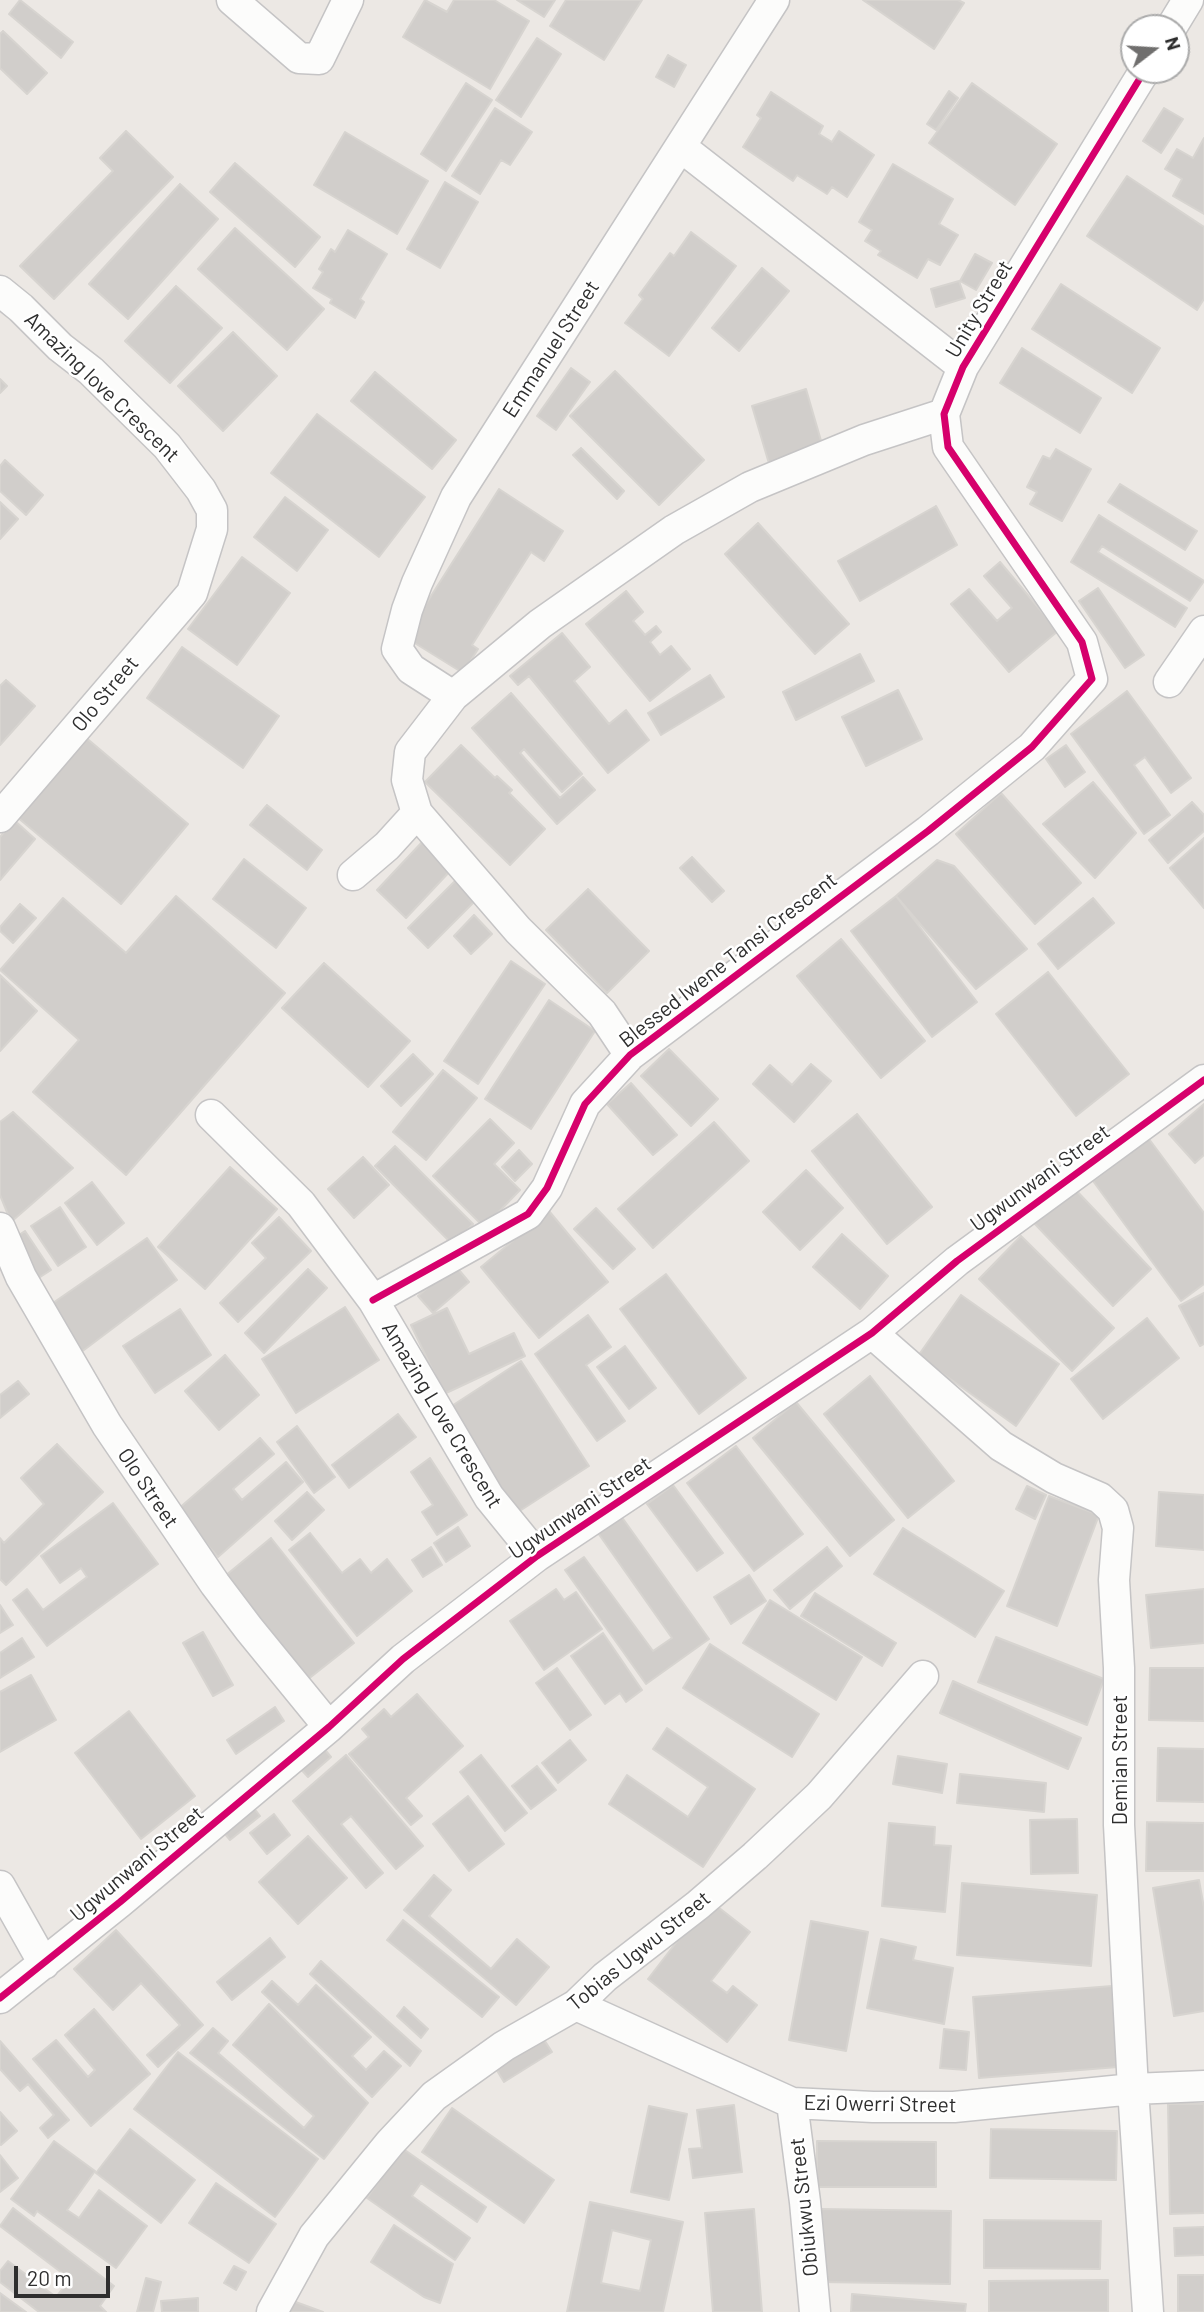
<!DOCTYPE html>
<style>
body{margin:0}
#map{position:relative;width:1204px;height:2312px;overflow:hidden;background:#ece8e4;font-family:Barlow,sans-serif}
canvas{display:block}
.north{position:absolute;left:1120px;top:14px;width:70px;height:70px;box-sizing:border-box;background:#fff;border:2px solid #ababab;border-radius:50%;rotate:73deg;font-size:19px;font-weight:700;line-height:28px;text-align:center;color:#2e2e2e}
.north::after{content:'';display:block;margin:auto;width:24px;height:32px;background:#706f6e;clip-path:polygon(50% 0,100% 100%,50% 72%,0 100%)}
.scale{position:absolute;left:14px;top:2266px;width:96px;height:32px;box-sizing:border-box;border:4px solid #2e2e2e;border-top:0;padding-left:9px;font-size:21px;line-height:24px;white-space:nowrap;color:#2e2e2e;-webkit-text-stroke:5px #fff;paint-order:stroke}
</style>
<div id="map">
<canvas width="1204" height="2312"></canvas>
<div class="north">N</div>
<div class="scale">20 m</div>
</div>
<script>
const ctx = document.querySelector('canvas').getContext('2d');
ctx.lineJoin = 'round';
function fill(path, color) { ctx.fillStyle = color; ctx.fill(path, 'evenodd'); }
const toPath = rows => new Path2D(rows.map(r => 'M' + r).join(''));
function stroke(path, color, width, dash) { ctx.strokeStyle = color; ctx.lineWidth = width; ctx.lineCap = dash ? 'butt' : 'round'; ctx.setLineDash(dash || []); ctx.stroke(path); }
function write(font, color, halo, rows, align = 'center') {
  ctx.font = font + ' Barlow,sans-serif'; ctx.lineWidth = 5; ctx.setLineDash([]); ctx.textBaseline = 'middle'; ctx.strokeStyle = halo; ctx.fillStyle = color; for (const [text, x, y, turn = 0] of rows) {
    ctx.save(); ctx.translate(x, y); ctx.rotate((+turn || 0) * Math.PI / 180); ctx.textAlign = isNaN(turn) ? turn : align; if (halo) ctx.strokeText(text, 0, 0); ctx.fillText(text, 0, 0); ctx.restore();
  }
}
const building = toPath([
 [20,0,73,42,61,58,9,14,20,0],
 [425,0,447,12,454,0,494,0,529,21,490,89,403,37,425,0],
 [517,0,555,0,544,17,517,0],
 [566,0,642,0,604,60,550,26,566,0],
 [863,0,958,0,964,3,934,49,863,0],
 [3,31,47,73,27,94,0,68,0,34,3,31],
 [537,38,561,54,521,117,496,100,537,38],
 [668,55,686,65,674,87,656,77,668,55],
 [466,83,492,100,446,171,421,154,466,83],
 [972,83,1057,144,1015,205,929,143,972,83],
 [949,91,958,98,936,130,927,124,949,91],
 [771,92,823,126,819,134,832,142,839,131,874,155,847,197,832,187,827,194,797,175,793,181,743,147,761,118,757,115,771,92],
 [495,108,532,132,510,165,501,160,480,194,452,176,495,108],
 [1164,108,1183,119,1161,153,1143,141,1164,108],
 [126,131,173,177,54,299,20,266,113,171,100,158,126,131],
 [345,132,428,181,397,234,314,185,345,132],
 [1204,138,1204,214,1173,196,1182,179,1165,169,1177,149,1193,158,1204,138],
 [235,163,320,237,295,267,210,192,235,163],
 [893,164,953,199,939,224,958,235,940,265,928,259,917,278,878,255,881,251,865,241,872,230,859,222,893,164],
 [1127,176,1204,227,1204,299,1197,310,1087,236,1127,176],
 [445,182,478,202,440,268,407,249,445,182],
 [180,184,218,219,128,319,89,284,180,184],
 [235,228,324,309,287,350,198,269,235,228],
 [348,230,387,254,360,299,364,302,355,318,330,303,332,299,313,288,323,272,319,269,331,249,335,252,348,230],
 [691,232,736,266,669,356,625,323,643,299,639,295,670,253,674,256,691,232],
 [975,254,992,263,976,290,960,281,975,254],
 [762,268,789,291,739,351,712,328,762,268],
 [959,281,965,298,936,307,931,289,959,281],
 [1061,284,1160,348,1132,393,1032,329,1061,284],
 [176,286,222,328,170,383,125,341,176,286],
 [233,332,277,376,223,431,178,386,233,332],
 [1022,348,1101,398,1080,433,1000,383,1022,348],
 [571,368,590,382,556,430,537,416,571,368],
 [615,371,704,460,659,505,570,416,615,371],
 [375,372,456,440,432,469,351,401,375,372],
 [0,379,7,386,0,393,0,379],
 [806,389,824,451,770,467,752,406,806,389],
 [317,414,425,497,379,557,271,473,317,414],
 [581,448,624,491,617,499,573,455,581,448],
 [1056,449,1091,469,1062,521,1030,504,1037,492,1027,487,1043,456,1050,459,1056,449],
 [5,460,43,495,26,515,0,491,0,466,5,460],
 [1120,484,1197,531,1185,550,1108,502,1120,484],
 [499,489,563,531,544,561,531,552,472,645,478,649,463,673,405,637,499,489],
 [285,497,328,530,297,571,254,537,285,497],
 [0,502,18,519,0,539,0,502],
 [936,506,957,545,860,601,838,561,936,506],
 [1099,515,1204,581,1190,601,1102,546,1098,552,1187,608,1175,627,1071,562,1099,515],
 [758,523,849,624,815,654,725,554,758,523],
 [242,557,290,593,237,665,188,629,242,557],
 [1000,562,1058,631,1009,672,951,604,969,589,997,621,1012,608,984,576,1000,562],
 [1098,588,1144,655,1125,668,1079,601,1098,588],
 [626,591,643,612,633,621,645,635,656,626,661,632,650,642,660,655,671,646,690,669,650,701,586,624,626,591],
 [562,633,590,667,574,681,609,724,626,710,649,740,608,773,529,676,518,685,510,676,562,633],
 [182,647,279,716,243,768,147,698,182,647],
 [860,654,874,681,796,720,783,692,860,654],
 [710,675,724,697,661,735,648,713,710,675],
 [6,680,35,706,0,745,0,686,6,680],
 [898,690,922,739,866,766,842,717,898,690],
 [1127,691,1191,778,1171,793,1145,757,1134,765,1170,815,1144,834,1071,734,1127,691],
 [511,693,582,774,562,792,524,749,520,753,560,798,583,777,595,790,557,824,472,728,511,693],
 [84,736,188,824,121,904,17,817,84,736],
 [461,745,495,778,497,776,512,790,509,793,545,829,510,865,425,782,461,745],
 [1066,745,1085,772,1065,787,1046,759,1066,745],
 [1093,782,1136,833,1095,878,1043,824,1093,782],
 [1001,793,1081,883,1035,924,956,834,1001,793],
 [1192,802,1204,815,1204,831,1168,863,1149,840,1192,802],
 [267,805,322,850,307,870,250,825,267,805],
 [14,820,35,839,0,880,0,837,14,820],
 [1204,838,1204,908,1170,868,1204,838],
 [424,840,453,868,406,918,377,890,424,840],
 [692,857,724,891,712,902,680,868,692,857],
 [244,859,306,908,276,948,213,899,244,859],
 [937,860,954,866,1027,949,976,989,896,896,937,860],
 [455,881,475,901,428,948,408,928,455,881],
 [588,889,649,951,607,993,546,930,588,889],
 [176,896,285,993,126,1175,33,1092,79,1040,0,970,63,898,126,953,176,896],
 [896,896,977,1002,932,1037,851,931,896,896],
 [1093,898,1114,923,1058,969,1038,944,1093,898],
 [20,904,36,918,13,943,0,931,0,927,20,904],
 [474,915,492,934,471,954,454,936,474,915],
 [841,939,925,1041,881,1078,797,976,841,939],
 [511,961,545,984,478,1084,444,1061,511,961],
 [324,963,410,1041,368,1087,282,1008,324,963],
 [1048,972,1129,1074,1076,1116,996,1014,1048,972],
 [0,975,37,1011,0,1051,0,975],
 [549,1000,595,1031,531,1129,485,1099,549,1000],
 [669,1049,718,1099,691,1126,641,1076,669,1049],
 [413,1054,433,1074,401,1106,381,1086,413,1054],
 [811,1064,831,1081,794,1122,753,1084,770,1065,792,1085,811,1064],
 [443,1070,477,1098,426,1160,393,1132,443,1070],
 [631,1083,677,1135,653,1155,607,1104,631,1083],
 [1204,1104,1204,1155,1195,1163,1169,1134,1204,1104],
 [13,1112,73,1168,11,1222,0,1195,0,1122,13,1112],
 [857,1114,932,1207,887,1244,812,1151,857,1114],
 [490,1119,514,1143,494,1164,520,1190,484,1227,433,1176,490,1119],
 [714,1122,749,1161,653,1248,618,1209,714,1122],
 [1149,1139,1204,1213,1204,1284,1181,1301,1093,1181,1149,1139],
 [395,1146,473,1224,453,1245,375,1166,395,1146],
 [519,1150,532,1164,515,1181,502,1167,519,1150],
 [363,1157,389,1185,354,1218,328,1189,363,1157],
 [230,1167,277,1209,205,1289,158,1247,230,1167],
 [806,1170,843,1208,800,1250,763,1212,806,1170],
 [92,1182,124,1223,97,1245,65,1203,92,1182],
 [1072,1186,1151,1269,1113,1306,1034,1223,1072,1186],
 [60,1207,86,1247,58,1266,31,1226,60,1207],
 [596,1208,635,1249,613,1269,574,1229,596,1208],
 [549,1211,608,1282,539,1338,481,1267,549,1211],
 [279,1217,311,1251,238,1322,220,1303,266,1258,252,1243,279,1217],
 [25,1231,51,1270,34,1281,8,1242,25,1231],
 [842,1234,888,1276,860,1309,813,1267,842,1234],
 [1021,1236,1114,1328,1072,1371,979,1279,1021,1236],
 [147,1238,177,1280,80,1353,50,1305,147,1238],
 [454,1264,469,1282,433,1313,418,1296,454,1264],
 [308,1269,327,1288,264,1353,245,1333,308,1269],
 [666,1274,746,1378,699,1414,620,1309,666,1274],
 [1204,1293,1204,1344,1200,1346,1179,1306,1204,1293],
 [961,1295,1059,1364,1016,1426,918,1356,961,1295],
 [345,1307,379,1360,296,1413,262,1359,345,1307],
 [447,1308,469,1354,514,1333,525,1356,444,1394,411,1325,447,1308],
 [180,1309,211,1355,155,1393,123,1346,180,1309],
 [588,1315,611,1347,586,1365,625,1421,597,1441,535,1354,588,1315],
 [1147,1318,1179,1358,1103,1419,1071,1379,1147,1318],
 [625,1346,656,1388,629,1409,597,1367,625,1346],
 [225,1355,259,1395,219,1430,185,1391,225,1355],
 [521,1361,589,1466,515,1514,447,1409,521,1361],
 [870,1376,954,1481,908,1518,824,1414,870,1376],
 [18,1381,29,1394,0,1418,0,1395,18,1381],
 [796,1402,894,1520,850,1556,753,1438,796,1402],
 [398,1414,416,1437,349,1488,332,1465,398,1414],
 [297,1426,335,1477,314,1493,277,1442,297,1426],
 [260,1438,274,1454,233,1489,242,1500,286,1462,303,1482,218,1557,177,1510,260,1438],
 [57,1444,103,1492,6,1585,0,1579,0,1538,4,1543,44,1504,21,1478,57,1444],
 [736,1446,803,1534,754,1571,687,1483,736,1446],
 [430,1458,467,1515,437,1535,422,1512,433,1505,411,1472,430,1458],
 [673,1485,723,1553,697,1571,647,1504,673,1485],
 [1027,1486,1046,1495,1035,1519,1016,1509,1027,1486],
 [307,1492,324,1510,292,1540,275,1521,307,1492],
 [1159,1492,1204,1495,1204,1550,1156,1546,1159,1492],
 [1049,1496,1099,1515,1057,1626,1007,1606,1049,1496],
 [113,1503,158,1564,47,1646,13,1600,27,1589,43,1610,87,1577,81,1568,60,1583,41,1556,113,1503],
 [621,1516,709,1639,646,1684,565,1570,584,1557,653,1651,672,1638,598,1533,621,1516],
 [458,1527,470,1546,446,1562,434,1543,458,1527],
 [903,1528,1004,1591,975,1637,874,1574,903,1528],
 [310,1533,342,1573,360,1559,371,1573,387,1559,412,1591,357,1636,289,1550,310,1533],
 [271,1538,354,1643,307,1680,225,1576,271,1538],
 [431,1547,442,1565,423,1577,412,1560,431,1547],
 [827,1547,842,1566,790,1609,774,1590,827,1547],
 [749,1575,766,1601,731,1624,714,1597,749,1575],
 [556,1589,564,1600,576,1592,602,1629,544,1670,510,1621,556,1589],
 [1204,1589,1204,1643,1151,1648,1146,1595,1204,1589],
 [815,1593,896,1643,882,1666,801,1616,815,1593],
 [770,1600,862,1657,836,1700,743,1643,770,1600],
 [0,1605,13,1625,0,1633,0,1605],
 [203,1632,233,1685,213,1696,183,1643,203,1632],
 [603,1633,642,1690,626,1702,620,1693,605,1704,571,1656,603,1633],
 [996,1637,1104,1679,1087,1725,978,1682,996,1637],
 [22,1638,34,1657,0,1678,0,1653,22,1638],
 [710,1644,819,1714,792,1757,683,1688,710,1644],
 [557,1668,591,1715,570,1730,536,1683,557,1668],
 [1150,1668,1204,1668,1204,1721,1149,1720,1150,1668],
 [31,1675,56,1720,0,1752,0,1692,31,1675],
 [953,1681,1081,1738,1068,1769,940,1713,953,1681],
 [417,1694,463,1746,406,1798,422,1816,411,1825,349,1754,369,1737,362,1729,384,1709,391,1717,417,1694],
 [275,1707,284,1721,236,1754,227,1740,275,1707],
 [129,1711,195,1796,141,1839,75,1753,129,1711],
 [667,1728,755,1789,703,1867,609,1804,627,1775,688,1817,708,1787,653,1749,667,1728],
 [570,1740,586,1760,558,1783,542,1763,570,1740],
 [321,1745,331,1757,308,1777,297,1765,321,1745],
 [1158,1748,1204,1749,1204,1802,1157,1801,1158,1748],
 [346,1755,423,1846,396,1869,351,1816,341,1824,383,1873,366,1888,293,1801,346,1755],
 [481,1755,527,1813,505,1831,460,1772,481,1755],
 [898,1756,947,1764,942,1793,893,1784,898,1756],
 [537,1766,556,1790,531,1809,512,1786,537,1766],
 [960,1774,1046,1783,1044,1812,957,1803,960,1774],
 [468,1796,504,1844,469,1871,433,1824,468,1796],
 [247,1799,260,1816,230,1840,216,1823,247,1799],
 [274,1814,290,1835,267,1854,250,1833,274,1814],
 [1077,1819,1078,1873,1031,1874,1030,1820,1077,1819],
 [1147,1822,1204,1823,1204,1871,1146,1871,1147,1822],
 [889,1823,935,1827,934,1845,951,1846,945,1912,882,1906,889,1823],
 [308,1836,347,1878,298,1924,259,1882,308,1836],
 [434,1875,451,1890,429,1916,491,1969,517,1939,549,1967,516,2005,404,1910,434,1875],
 [1199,1880,1204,1908,1204,2011,1174,2016,1153,1888,1199,1880],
 [962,1883,1097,1895,1091,1966,957,1955,962,1883],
 [709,1900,750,1932,711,1981,727,1993,733,1986,757,2005,727,2042,648,1979,709,1900],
 [403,1920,499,1997,482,2017,387,1940,403,1920],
 [811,1921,868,1932,846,2051,789,2040,811,1921],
 [116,1930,203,2025,158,2067,147,2055,180,2025,141,1983,113,2010,74,1969,116,1930],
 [270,1938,285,1957,232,2000,217,1982,270,1938],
 [881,1939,916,1947,913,1960,953,1968,944,2024,867,2008,881,1939],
 [321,1961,421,2051,410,2066,310,1974,321,1961],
 [272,1981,298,2005,316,1985,371,2037,352,2056,366,2070,384,2051,401,2066,372,2097,262,1992,272,1981],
 [1112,1986,1118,2067,979,2078,973,1997,1112,1986],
 [269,2004,368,2103,324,2159,190,2053,213,2028,228,2041,218,2053,304,2128,314,2116,233,2045,269,2004],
 [404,2007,428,2029,421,2038,397,2016,404,2007],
 [94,2009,150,2074,91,2126,33,2059,56,2040,88,2077,95,2070,65,2035,94,2009],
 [944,2029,969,2032,966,2070,940,2068,944,2029],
 [541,2035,552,2052,504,2082,493,2064,541,2035],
 [0,2041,69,2120,48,2138,40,2128,54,2115,28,2084,20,2091,0,2069,0,2041],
 [178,2052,318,2159,275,2217,134,2109,178,2052],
 [1168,2104,1204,2104,1204,2213,1170,2214,1168,2104],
 [734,2105,742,2172,693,2178,689,2149,702,2148,697,2110,734,2105],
 [649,2106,687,2114,669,2200,631,2192,649,2106],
 [452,2108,554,2180,524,2223,422,2152,452,2108],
 [0,2112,17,2131,1,2145,0,2144,0,2112],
 [130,2129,195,2180,161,2223,96,2173,130,2129],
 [991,2129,1117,2131,1116,2180,990,2178,991,2129],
 [54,2141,95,2171,67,2210,79,2218,99,2190,147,2226,116,2268,37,2211,34,2216,11,2199,54,2141],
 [817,2141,936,2142,936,2187,817,2187,817,2141],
 [402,2148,486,2207,477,2222,421,2183,412,2196,470,2238,455,2260,367,2198,402,2148],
 [0,2155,18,2178,0,2192,0,2155],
 [216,2183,276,2224,249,2263,189,2223,216,2183],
 [590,2202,683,2222,663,2312,567,2312,590,2202],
 [612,2230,651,2240,640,2291,601,2283,612,2230],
 [13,2208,114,2286,100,2306,106,2312,39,2312,0,2282,0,2271,8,2261,56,2297,70,2279,0,2226,13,2208],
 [754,2209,762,2312,713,2312,705,2213,754,2209],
 [821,2209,951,2211,950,2284,820,2282,821,2209],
 [984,2220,1101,2221,1100,2269,984,2268,984,2220],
 [394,2225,453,2264,440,2303,424,2297,371,2262,394,2225],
 [1204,2227,1204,2255,1175,2256,1174,2228,1204,2227],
 [234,2266,246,2272,236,2290,224,2283,234,2266],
 [1178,2275,1204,2275,1204,2312,1178,2312,1178,2275],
 [146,2278,161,2282,153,2312,137,2312,146,2278],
 [1108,2280,1108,2312,989,2312,989,2281,1108,2280],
 [0,2293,26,2312,0,2312,0,2293],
 [852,2294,966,2304,965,2312,851,2312,852,2294],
 [198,2298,198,2312,162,2312,161,2301,198,2298],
 [293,2301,323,2312,289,2312,293,2301]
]);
fill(building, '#d1cecb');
stroke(building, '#d7d4d0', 2);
const minor = toPath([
 [232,0,299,58,319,59,348,0],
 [1171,28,1188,0],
 [681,147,963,367],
 [0,291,21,308,60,347,91,371,167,446,201,490,212,510,212,529,192,593,0,817],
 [1169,682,1204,631],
 [453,696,411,669,397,649,407,610,417,583,456,497,774,0],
 [353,875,387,846,417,813],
 [630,1055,602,1013,518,930,417,813,407,780,410,752,453,696,540,624,674,530,750,487,864,440,944,414],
 [211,1115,301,1204,373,1300,489,1497,537,1556],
 [0,1228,21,1277,107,1425,215,1584,249,1629,329,1727],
 [373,1300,528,1214,547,1188,585,1104,630,1055,928,831,1032,747,1092,679,1082,642,948,447,944,414,963,367,1145,70],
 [872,1333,1001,1446,1054,1478,1100,1498,1113,1510,1118,1528,1114,1580,1119,1668,1119,1825,1133,2089,1148,2312],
 [0,1886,44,1964],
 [0,1998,120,1902,329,1727,403,1659,537,1556,872,1333,957,1261,1204,1080],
 [576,2005,792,2103,873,2107,954,2107,1133,2089,1204,2086],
 [792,2103,805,2202,815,2312],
 [272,2312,314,2236,390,2143,434,2096,504,2046,576,2005,605,1977,698,1905,755,1856,819,1796,923,1676]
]);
stroke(minor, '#c5c4c5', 33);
stroke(minor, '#fcfcfb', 30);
stroke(toPath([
 [373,1300,528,1214,547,1188,585,1104,630,1055,928,831,1032,747,1092,679,1082,642,948,447,944,414,963,367,1145,70],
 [0,1998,120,1902,329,1727,403,1659,537,1556,872,1333,957,1261,1204,1080]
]), '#d6006c', 7);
write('21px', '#2e2e2e', '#fff', [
 ["Unity Street",979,309,-59],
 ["Emmanuel Street",551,349,-57],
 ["Amazing love Crescent",102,387,44],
 ["Olo Street",105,694,-50],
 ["Blessed Iwene Tansi Crescent",728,960,-38],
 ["Ugwunwani Street",1040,1178,-36],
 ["Amazing Love Crescent",442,1415,59],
 ["Olo Street",148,1488,56],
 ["Ugwunwani Street",580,1508,-34],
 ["Demian Street",1120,1760,-90],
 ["Ugwunwani Street",137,1864,-40],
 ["Tobias Ugwu Street",639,1951,-39],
 ["Ezi Owerri Street",880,2104,1],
 ["Obiukwu Street",804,2207,-96]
]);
</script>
